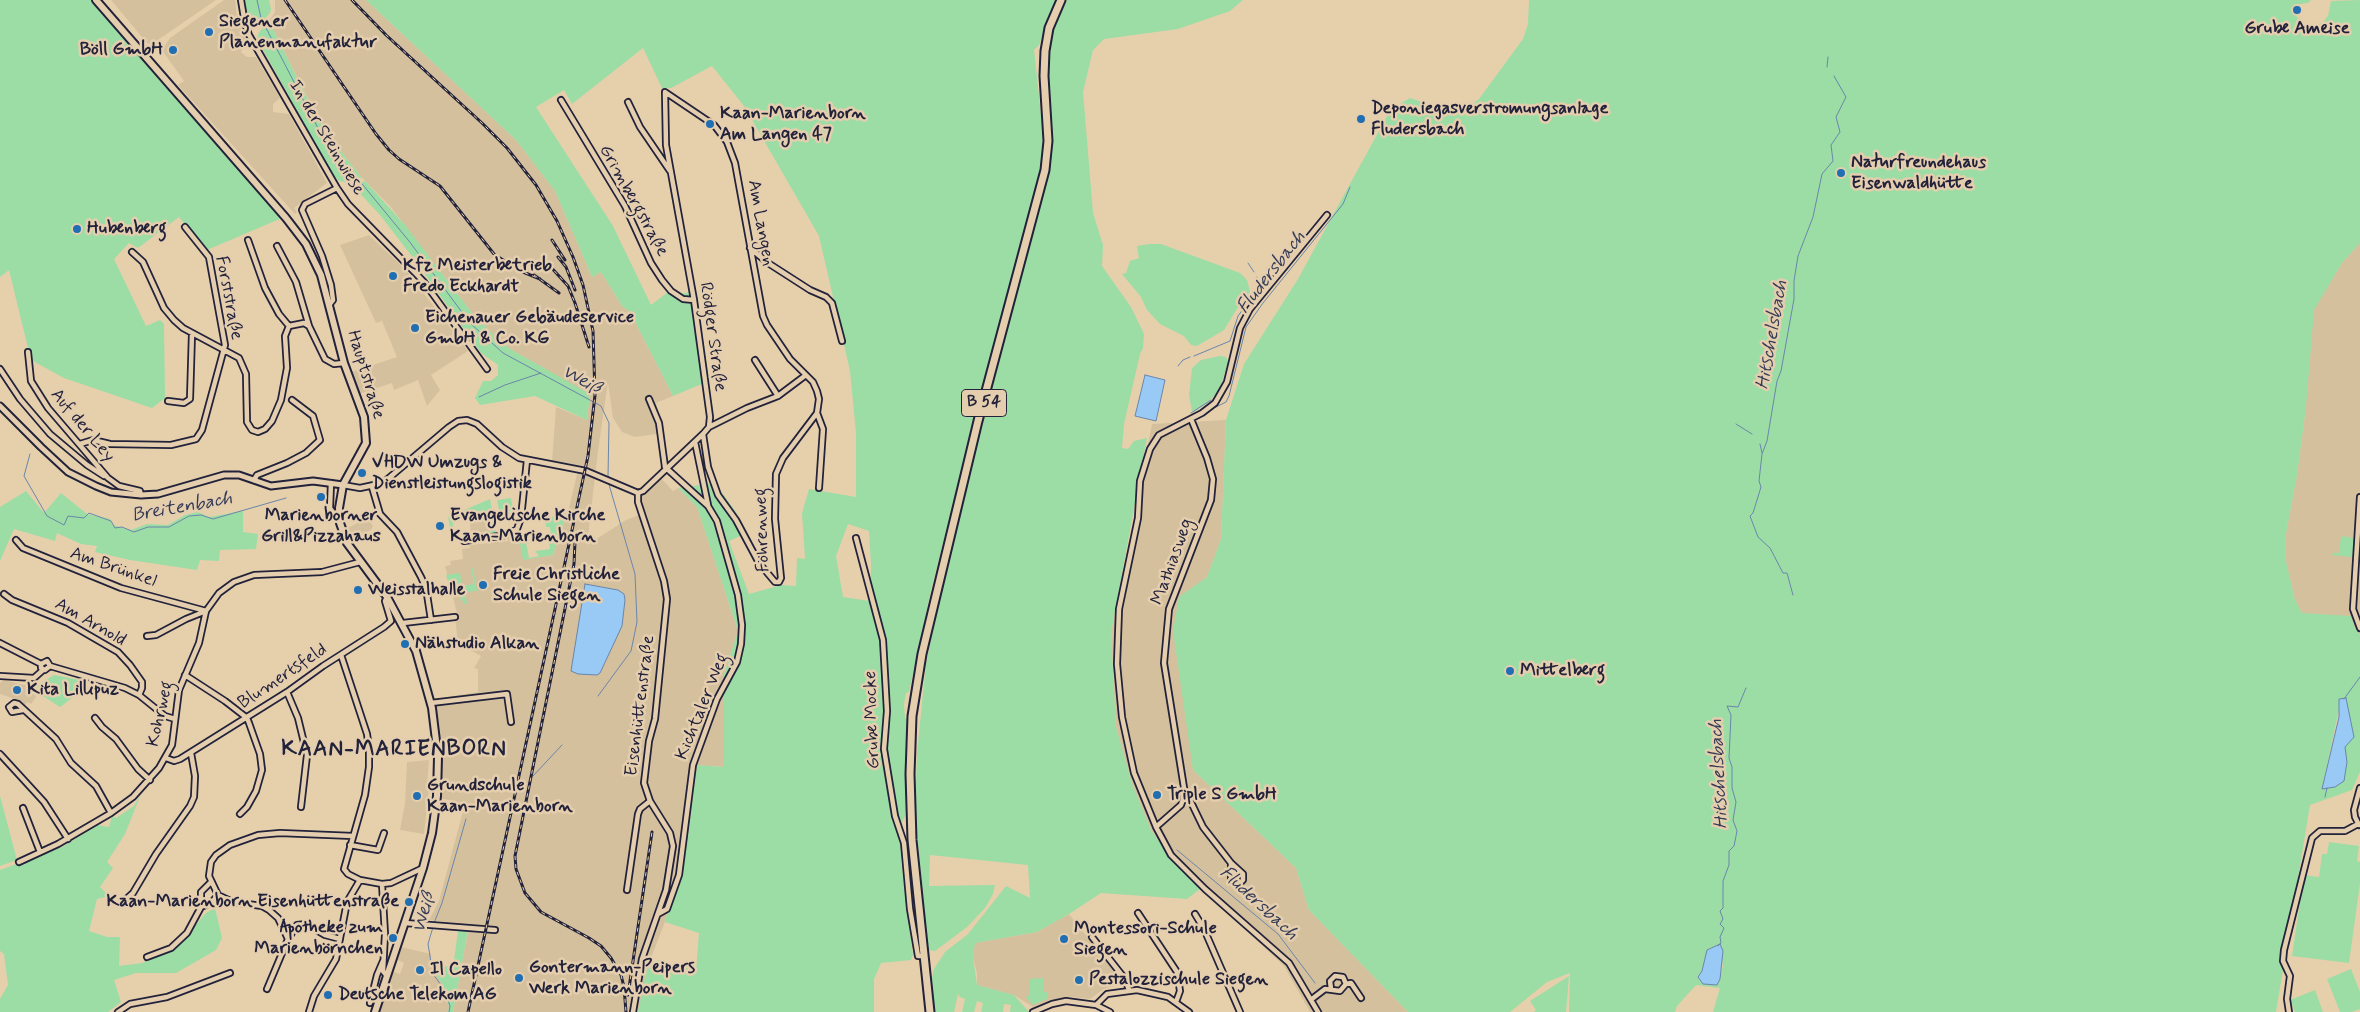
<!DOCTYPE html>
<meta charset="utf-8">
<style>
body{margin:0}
canvas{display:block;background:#e6cfab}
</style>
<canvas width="2360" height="1012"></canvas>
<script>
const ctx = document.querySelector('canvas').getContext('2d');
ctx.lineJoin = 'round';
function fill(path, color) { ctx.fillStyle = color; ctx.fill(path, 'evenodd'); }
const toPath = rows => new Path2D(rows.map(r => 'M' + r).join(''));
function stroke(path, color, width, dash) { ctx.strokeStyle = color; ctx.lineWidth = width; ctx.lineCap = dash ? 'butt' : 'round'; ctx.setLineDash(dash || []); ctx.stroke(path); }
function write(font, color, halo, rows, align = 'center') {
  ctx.font = font + ' Mynerve,sans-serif'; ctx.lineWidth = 5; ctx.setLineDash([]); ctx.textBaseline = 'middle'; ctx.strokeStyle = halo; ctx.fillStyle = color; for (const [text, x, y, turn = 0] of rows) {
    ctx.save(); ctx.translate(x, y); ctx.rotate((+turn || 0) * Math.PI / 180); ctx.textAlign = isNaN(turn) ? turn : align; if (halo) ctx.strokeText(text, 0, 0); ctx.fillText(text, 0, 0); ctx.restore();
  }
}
fill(toPath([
 [111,0,216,0,152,44,147,43],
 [224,0,235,0,237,16,246,41,241,52,247,57,256,57,280,98,273,104,273,112,289,114,327,183,294,208,297,212,295,214,178,85,184,81,162,50,170,38],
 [275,0,366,0,516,140,555,191,592,277,601,272,622,306,630,312,673,396,656,403,663,433,635,437,622,432,613,418,608,382,598,451,587,545,626,520,642,514,638,493,658,475,673,491,678,488,697,507,738,631,724,674,724,767,697,765,688,836,665,922,647,968,638,1012,453,1012,469,926,429,920,439,901,465,804,440,798,434,699,478,692,478,669,474,668,481,656,458,643,455,617,458,617,445,566,451,565,450,561,463,559,462,549,470,548,470,545,508,541,508,539,525,536,529,559,553,555,568,512,579,466,552,462,556,407,587,420,590,395,510,349,496,337,472,313,390,206,362,178,330,137,306,95,269,21,275,12],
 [369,235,405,269,468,351,431,375,440,390,427,406,418,380,394,390,392,383,359,394,351,372,397,357,382,321,376,323,340,245],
 [2360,243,2360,635,2354,626,2302,613,2295,600,2285,557,2286,534,2297,475,2306,407,2313,310,2342,263],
 [1226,420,1221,539,1207,577,1179,598,1193,770,1296,868,1309,910,1408,1012,1310,1012,1284,966,1175,864,1151,830,1132,784,1116,727,1111,633,1152,424],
 [490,499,494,531,484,533,471,533,469,518],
 [367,518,373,526,371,530,353,540,348,528],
 [4,680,33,687,36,697,31,704,28,702,23,706,12,698,0,694,0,683],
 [429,760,427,786,429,789,424,834,400,830,405,803,407,762],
 [1069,914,1114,971,1121,984,1104,989,1090,999,1072,997,1050,1000,1033,1007,1014,995,977,985,977,973,973,957,975,943,1037,932],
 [401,947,431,954,431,965,442,984,449,1007,448,1012,379,1012,392,971,400,974,404,963,396,959]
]), '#d5c09e');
fill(toPath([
 [0,0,92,0,282,218,207,250,179,217,138,248,129,243,114,259,146,326,160,320,164,324,165,398,152,408,64,378,31,360,9,270,0,277],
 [244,0,269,0,271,9,270,13,258,26,250,25],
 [366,0,1056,0,1039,45,1034,50,1043,134,1041,165,932,586,909,692,906,693,904,704,905,718,907,719,905,816,901,824,896,827,902,849,901,860,913,955,911,960,881,963,874,979,874,1012,638,1012,647,968,658,960,696,970,699,933,665,922,688,836,697,765,724,767,724,674,738,631,697,507,678,488,715,483,736,512,745,534,729,541,749,594,781,585,796,586,797,558,805,559,802,513,809,489,856,497,856,433,850,371,819,236,744,106,712,66,671,88,662,88,643,48,572,104,564,90,536,107,613,226,651,305,672,289,680,294,696,291,709,381,673,396,630,312,622,306,601,272,592,277,555,191,516,140],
 [848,524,869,531,871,565,870,601,843,597,836,556],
 [1067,0,1243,0,1230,11,1178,29,1104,39,1093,50,1083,92,1093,213,1103,245,1102,266,1131,307,1144,334,1143,348,1140,354,1124,424,1122,448,1128,449,1134,441,1147,438,1111,633,1116,727,1132,784,1151,830,1175,864,1200,889,1187,899,1101,893,1069,914,1037,932,975,943,973,957,977,985,1014,995,1029,1012,1010,1012,1011,1005,1004,1004,1003,1012,981,1012,983,1003,977,1001,974,1012,962,1012,965,999,960,997,958,994,954,1012,934,1012,932,978,934,969,945,952,968,934,1006,886,1030,898,1028,865,930,855,929,886,995,885,993,894,985,908,967,927,935,951,928,950,915,811,917,753,926,664,947,563,1044,184,1051,133,1048,99,1050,42,1055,25],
 [1529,0,2311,0,2308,3,2293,5,2296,16,2303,24,2310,28,2323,22,2328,16,2331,1,2360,0,2360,243,2342,263,2314,310,2306,407,2297,475,2286,534,2285,557,2295,600,2302,613,2351,616,2354,626,2360,635,2360,772,2352,790,2310,805,2276,1012,1713,1012,1720,988,1696,985,1677,1006,1675,1012,1569,1012,1570,973,1547,982,1510,1012,1408,1012,1309,910,1296,868,1193,770,1173,631,1179,597,1207,577,1221,539,1226,420,1244,364,1298,279,1391,109,1410,98,1425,103,1442,113,1467,109,1479,99,1523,39,1528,24],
 [2339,709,2349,714,2354,736,2344,747,2322,789],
 [1719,945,1723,966,1720,979,1714,985,1703,984,1698,977,1702,971,1709,948],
 [269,21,306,96,330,137,362,178,349,183,339,181,332,173,257,39,259,32],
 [365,181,405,225,472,313,496,337,510,349,590,394,587,420,535,396,480,405,475,398,483,381,491,381,498,375,498,365,481,353,417,263,380,215,353,186],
 [1149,244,1161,244,1240,273,1247,280,1250,292,1240,304,1224,330,1197,346,1191,345,1184,336,1160,324,1147,310,1141,297,1122,274,1126,273,1130,261,1139,258,1137,246],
 [1220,356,1226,357,1228,362,1222,382,1216,394,1207,403,1194,412,1192,411,1189,395,1192,368,1201,360],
 [26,491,44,513,61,493,87,514,110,519,113,525,131,530,147,524,168,525,185,515,198,512,209,517,243,511,243,532,258,534,256,549,220,550,219,561,200,560,197,570,130,560,95,552,97,546,81,544,57,533,55,541,14,529,0,561,0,507],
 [511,498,515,519,501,521,497,500],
 [490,499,496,533,479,536,479,533,494,531,491,520,476,522,475,518,464,519,461,513,452,517,454,532,460,533,456,536,451,534,448,517],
 [568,512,553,555,523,560,518,532,528,535,529,543,526,544,529,558,539,556,535,551,550,549,548,537,551,537,550,527,546,527,545,519],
 [2355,520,2354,555,2350,557,2332,555,2333,553,2339,553,2341,536,2353,538],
 [471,568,473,568,477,591,465,592,467,604,465,604,457,594,452,595,446,575,460,573,462,586,474,584],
 [54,675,80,680,73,693,76,695,60,707,40,694,37,685],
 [141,794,125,834,107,862,113,868,100,887,109,896,97,899,89,931,107,937,120,937,119,966,142,963,163,954,179,944,206,913,215,908,222,938,216,950,176,973,136,973,114,980,121,1002,108,1012,0,1012,0,999,8,985,4,954,0,951,0,870,62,847,98,825,109,827,112,816,116,818,134,806],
 [0,796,17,860,0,866],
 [2329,842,2359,846,2357,861,2360,862,2360,883,2349,963,2292,956,2304,875,2319,877,2322,854,2327,854],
 [459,924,469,925,453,1012,448,1012,449,1007,442,984,431,965,453,967],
 [2351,969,2360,992,2360,1009,2352,1012,2340,1012,2327,979],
 [1569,976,1566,1012,1534,1012,1536,1010,1530,1001],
 [1043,978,1043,992,1047,992,1047,999,1033,1005,1026,997,1030,995,1030,979],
 [2315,990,2323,1012,2295,1012,2290,1000]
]), '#9cdda6');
const water = toPath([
 [1145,375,1165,380,1156,421,1135,416,1145,375],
 [585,584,618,590,624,594,625,600,622,626,600,673,597,675,578,674,571,671,585,584],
 [2346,698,2354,737,2345,747,2347,762,2344,781,2335,787,2322,789,2339,717,2339,699,2346,698],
 [1720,944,1723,951,1720,979,1717,985,1703,984,1698,977,1702,971,1707,950,1720,944]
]);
fill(water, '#99c9f5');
stroke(water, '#6986ab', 1);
stroke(toPath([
 [257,0,261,18],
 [266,28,321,134,409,241,470,323,503,353,601,406,609,423,608,477],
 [1827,67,1828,57],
 [1248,263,1254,272],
 [1194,356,1230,341,1238,316,1259,287,1257,277],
 [1178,366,1183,360,1190,357],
 [479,397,505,385,541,373],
 [1216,407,1226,402,1229,396,1246,327,1263,303,1343,204,1350,187],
 [1191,413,1211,400],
 [1736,424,1752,434],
 [1760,444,1762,453],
 [30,454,24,476,47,516,64,525,68,516,84,518,89,513,111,521,115,528,122,527,134,532,148,527,169,527,189,516,201,515,213,519,286,498],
 [1793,595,1787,573,1783,573,1770,548,1758,537,1750,516,1753,513,1761,487,1759,481,1762,454,1767,441,1777,381,1781,371,1794,299,1794,281,1798,256,1813,217,1822,174,1833,161,1831,145,1840,132,1836,117,1846,97,1834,76],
 [598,696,631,651,637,622,635,574,608,481],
 [2344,699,2360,677],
 [533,776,562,745],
 [2325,797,2327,788],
 [1177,850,1278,934,1315,983],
 [434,923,442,903,466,819],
 [433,927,428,944,433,974,444,989,450,1006,449,1012],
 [1718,946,1721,943,1720,937,1724,928,1720,924,1723,919,1720,911,1723,908,1723,881,1729,865,1729,851,1734,846,1737,831,1733,820,1736,802,1732,788,1732,767,1729,758,1731,715,1727,706,1738,707,1746,688]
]), '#6986ab', 1);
const minor = toPath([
 [241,0,245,24,249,35,337,188,348,204,424,282,487,369],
 [561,100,625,206,651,263,662,280,671,291,683,299,694,300],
 [628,102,640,127,670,171],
 [248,240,265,288,279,314,289,326],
 [277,246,296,282,309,326],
 [750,248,768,263,810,290,826,297,832,303,842,341],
 [132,252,143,262,164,308,174,320,183,328,239,358,246,374,247,422,252,430,258,432,265,429,272,421,281,400,287,368,285,336,289,326,304,323,309,326,325,359,334,364,344,363],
 [329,305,333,300,331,285,322,256,302,210,305,204,337,188],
 [28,352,31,381,48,408,108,478,119,486,140,491,141,495],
 [755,360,778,396],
 [0,369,20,399,50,434,87,465,104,476],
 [649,399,659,423,665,467],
 [168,401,184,403,190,399,192,333],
 [817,413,823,429,819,488],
 [709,427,747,408,778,396,806,375],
 [695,442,708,505],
 [80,444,93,440,110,444,171,445,196,439,202,430,225,345,209,257,185,227],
 [254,480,257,475,287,463,306,453,320,440,313,416,292,400],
 [331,483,330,508,335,515,339,516],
 [343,485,360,488,383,483,449,427,458,421,467,420,477,424,502,447,519,458,586,471,638,493],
 [372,487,380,514,397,532,421,577,426,588,431,620],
 [638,493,643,491,703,434,709,427,710,417,694,300,666,145,665,92,714,125,727,142,735,163,763,316,767,325,790,359,813,382,817,391,819,399,817,413,783,458,776,474,775,519,781,578,779,582,775,582,759,563,736,520,718,495,708,467,703,434],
 [2360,497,2353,609,2360,628],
 [856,538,883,640,887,711,884,749,895,816,904,843,910,909,918,956,923,956],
 [16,540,23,548,121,588,206,611],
 [464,541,506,535,517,529,521,518,527,460],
 [4,594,12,600,68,623,118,652,130,665,142,682,142,688,139,695],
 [403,623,455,617],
 [147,636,156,635,186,619,206,611],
 [0,643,41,664],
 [341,655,367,734,369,748,369,767,365,795,344,869,348,874,360,880,382,884,391,883,423,868],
 [50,666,45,670,41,668,41,664,47,661,50,666,125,688,139,695,165,716,175,719],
 [185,675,225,701,247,718,249,723,260,754,262,770,256,791,247,807,240,814],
 [0,676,34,678,43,670],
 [287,692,298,718,307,755,301,807],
 [431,703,507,694,511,722],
 [23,710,12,712,9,707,14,703,18,704,56,739,71,763,96,786,111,813],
 [95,718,102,727,116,739,138,769,150,780],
 [0,754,44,802,68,839],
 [166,758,174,761,180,759,287,692,323,666,384,627,391,621,385,601,387,597],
 [1185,794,1189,798,1203,827,1231,863],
 [23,808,40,852],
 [2359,825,2355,817,2354,810,2360,788],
 [1156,827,1181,805,1185,794,1164,663,1169,609,1211,500,1213,479,1207,458,1191,419],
 [350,845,378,850,384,833],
 [19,862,58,844,111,813,133,797,159,768,172,745,179,690,199,643,206,611,219,593,234,582,254,575,322,572,360,562],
 [1231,863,1243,874,1243,880,1240,883,1236,884,1231,881,1231,863],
 [382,884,385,934,383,971,387,976],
 [627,890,638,814,640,809,650,801],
 [123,902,133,893,156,854,190,806,194,797,195,776,191,753],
 [201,907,212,902,218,895],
 [1138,913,1177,972,1180,991,1176,1002],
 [658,914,667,909,679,875,693,765,717,699,737,662,741,644,742,625,738,595,717,521,708,506,665,467],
 [1195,914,1204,929,1240,1012],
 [405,923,495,930],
 [1092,937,1125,979,1129,990],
 [288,939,278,918,269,910,262,906,233,902,218,895,209,876,211,862,216,855,230,845,258,835,280,833,353,836],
 [147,957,171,948,187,933,201,907,201,892,210,883],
 [1346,984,1351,983,1361,998],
 [267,989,288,939,297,925,306,924,325,935,340,939],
 [1331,989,1330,981,1335,976,1343,977,1346,984],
 [1312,999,1325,989,1340,991,1346,984],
 [370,1003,377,975,383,961],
 [1096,1005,1107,994,1137,990,1168,997,1189,1012],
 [118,1012,130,1004,167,997,230,973],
 [309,1012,314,996,336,959,347,902,360,880],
 [633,1012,642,959,666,890,673,846,670,833,650,801,644,783,649,741,655,719,667,599,664,581,638,502,638,493],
 [1033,1012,1052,1004,1066,1001,1096,1005,1110,1012],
 [1318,1012,1289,963,1205,889,1171,855,1156,827,1134,773,1122,717,1117,664,1119,609,1138,518,1140,481,1150,449,1159,435,1202,413,1215,403,1227,382,1240,328,1250,309,1327,215],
 [2289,1012,2287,999,2290,976,2283,961,2284,950,2312,838,2320,831,2345,831,2358,824]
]);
const tertiary = toPath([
 [0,406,41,447,68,472,96,486,111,492,141,495,158,494,224,475,239,475,271,486,313,481,343,485]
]);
const secondary = toPath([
 [96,0,286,218,306,244,321,275,344,363,364,417,366,443,343,485,339,508,340,523,347,543,387,597,416,651,432,708,438,757,437,796,432,833,423,868,375,1012]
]);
const primary = toPath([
 [930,1012,912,840,910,774,912,716,922,654,978,421,1045,170,1048,141,1044,76,1045,51,1049,28,1061,0]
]);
stroke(minor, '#22223b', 8);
stroke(tertiary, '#22223b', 9);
stroke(secondary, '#22223b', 10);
stroke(primary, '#22223b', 11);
stroke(minor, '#e5ceae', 4.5);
stroke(tertiary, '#e5ceae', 5);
stroke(secondary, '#e5ceae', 6);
stroke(primary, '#e5ceae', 7);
const rail = toPath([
 [285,0,376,134,389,150,399,159,440,186,494,254,518,270,540,279],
 [352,0,386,35,482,123,507,148,536,185,557,221,573,257,583,285,593,331,595,395,588,456,468,1012],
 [552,240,565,260],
 [558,257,566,267,575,290],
 [549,265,568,286,575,303,589,347],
 [534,275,559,293],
 [575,542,574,564,515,856,516,869,525,893,541,912,589,938,601,946,611,958,621,975,624,987,626,1012],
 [628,995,652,832]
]);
stroke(rail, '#22223b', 3);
stroke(rail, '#e5ceae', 1, [4]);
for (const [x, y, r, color] of [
 [2297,10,5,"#1f6fb2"],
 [209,32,5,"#1f6fb2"],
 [173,50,5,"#1f6fb2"],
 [1361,119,5,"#1f6fb2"],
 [710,124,5,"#1f6fb2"],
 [1841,173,5,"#1f6fb2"],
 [77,229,5,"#1f6fb2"],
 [393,276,5,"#1f6fb2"],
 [415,328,5,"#1f6fb2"],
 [362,473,5,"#1f6fb2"],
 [321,497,5,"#1f6fb2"],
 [440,526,5,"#1f6fb2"],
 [483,585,5,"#1f6fb2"],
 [358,590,5,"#1f6fb2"],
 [405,644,5,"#1f6fb2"],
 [1510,671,5,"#1f6fb2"],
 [17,690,5,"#1f6fb2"],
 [1157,795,5,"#1f6fb2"],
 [417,796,5,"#1f6fb2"],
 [409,902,5,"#1f6fb2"],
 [393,938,5,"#1f6fb2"],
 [1064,939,5,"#1f6fb2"],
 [420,970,5,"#1f6fb2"],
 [519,978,5,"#1f6fb2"],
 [1079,980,5,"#1f6fb2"],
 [328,995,5,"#1f6fb2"]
]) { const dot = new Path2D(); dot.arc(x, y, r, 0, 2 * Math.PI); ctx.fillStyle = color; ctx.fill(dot); stroke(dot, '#e5ceae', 2); }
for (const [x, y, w] of [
 [984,403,45]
]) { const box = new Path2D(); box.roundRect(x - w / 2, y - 13.5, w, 27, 4); ctx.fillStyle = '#e5ceae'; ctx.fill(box); stroke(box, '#22223b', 1); }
write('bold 16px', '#22223b', null, [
 ["B 54",984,403]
]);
write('bold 18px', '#22223b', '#e5ceae', [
 ["Siegener",219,22],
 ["Planenmanufaktur",219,43],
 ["Grube Ameise",2297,29,"center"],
 ["Böll GmbH",163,50,"right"],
 ["Deponiegasverstromungsanlage",1371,109],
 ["Fludersbach",1371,130],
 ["Kaan-Marienborn",720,114],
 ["Am Langen 47",720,135],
 ["Naturfreundehaus",1851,163],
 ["Eisenwaldhütte",1851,184],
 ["Hubenberg",87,229],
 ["Kfz Meisterbetrieb",403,266],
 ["Fredo Eckhardt",403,287],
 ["Eichenauer Gebäudeservice",425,318],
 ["GmbH & Co. KG",425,339],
 ["VHDW Umzugs &",372,463],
 ["Dienstleistungslogistik",372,484],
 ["Marienborner",321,516,"center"],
 ["Grill&Pizzahaus",321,537,"center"],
 ["Evangelische Kirche",450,516],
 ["Kaan-Marienborn",450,537],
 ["Freie Christliche",493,575],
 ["Schule Siegen",493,596],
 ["Weisstalhalle",368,590],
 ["Nähstudio Alkan",415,644],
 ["Mittelberg",1520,671],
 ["Kita Lillipuz",27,690],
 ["Grundschule",427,786],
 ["Kaan-Marienborn",427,807],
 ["Triple S GmbH",1167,795],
 ["Kaan-Marienborn Eisenhüttenstraße",399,902,"right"],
 ["Apotheke zum",383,928,"right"],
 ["Marienbörnchen",383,949,"right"],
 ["Montessori-Schule",1074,929],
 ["Siegen",1074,950],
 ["Gontermann-Peipers",529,968],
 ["Werk Marienborn",529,989],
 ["Il Capello",430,970],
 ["Pestalozzischule Siegen",1089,980],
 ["Deutsche Telekom AG",338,995]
], 'left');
write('18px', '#22223b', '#e5ceae', [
 ["In der Steinwiese",326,138,59],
 ["Grimbergstraße",633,201,61],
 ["Am Langen",760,223,80],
 ["Forststraße",228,298,79],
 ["Rödger Straße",712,337,82],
 ["Hauptstraße",365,375,73],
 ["Auf der Ley",82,426,50],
 ["Föhrenweg",763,530,-92],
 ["Mathiasweg",1173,562,-70],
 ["Am Brünkel",113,568,19],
 ["Am Arnold",90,623,30],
 ["Blumertsfeld",283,677,-34],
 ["Eisenhüttenstraße",641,706,-83],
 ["Kichtaler Weg",703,707,-68],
 ["Kohrweg",161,714,-77],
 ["Grube Mocke",873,720,-92]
]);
write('italic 19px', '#343b57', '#e5ceae', [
 ["Fludersbach",1272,273,-52],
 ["Hitschelsbach",1773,335,-80],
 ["Weiß",581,381,29],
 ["Breitenbach",182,508,-10],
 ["Hitschelsbach",1720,774,-93],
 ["Fludersbach",1258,904,43],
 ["Weiß",425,913,-74]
]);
ctx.letterSpacing = '1px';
write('bold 22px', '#22223b', '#e5ceae', [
 ["KAAN-MARIENBORN",394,750]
]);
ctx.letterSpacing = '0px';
</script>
